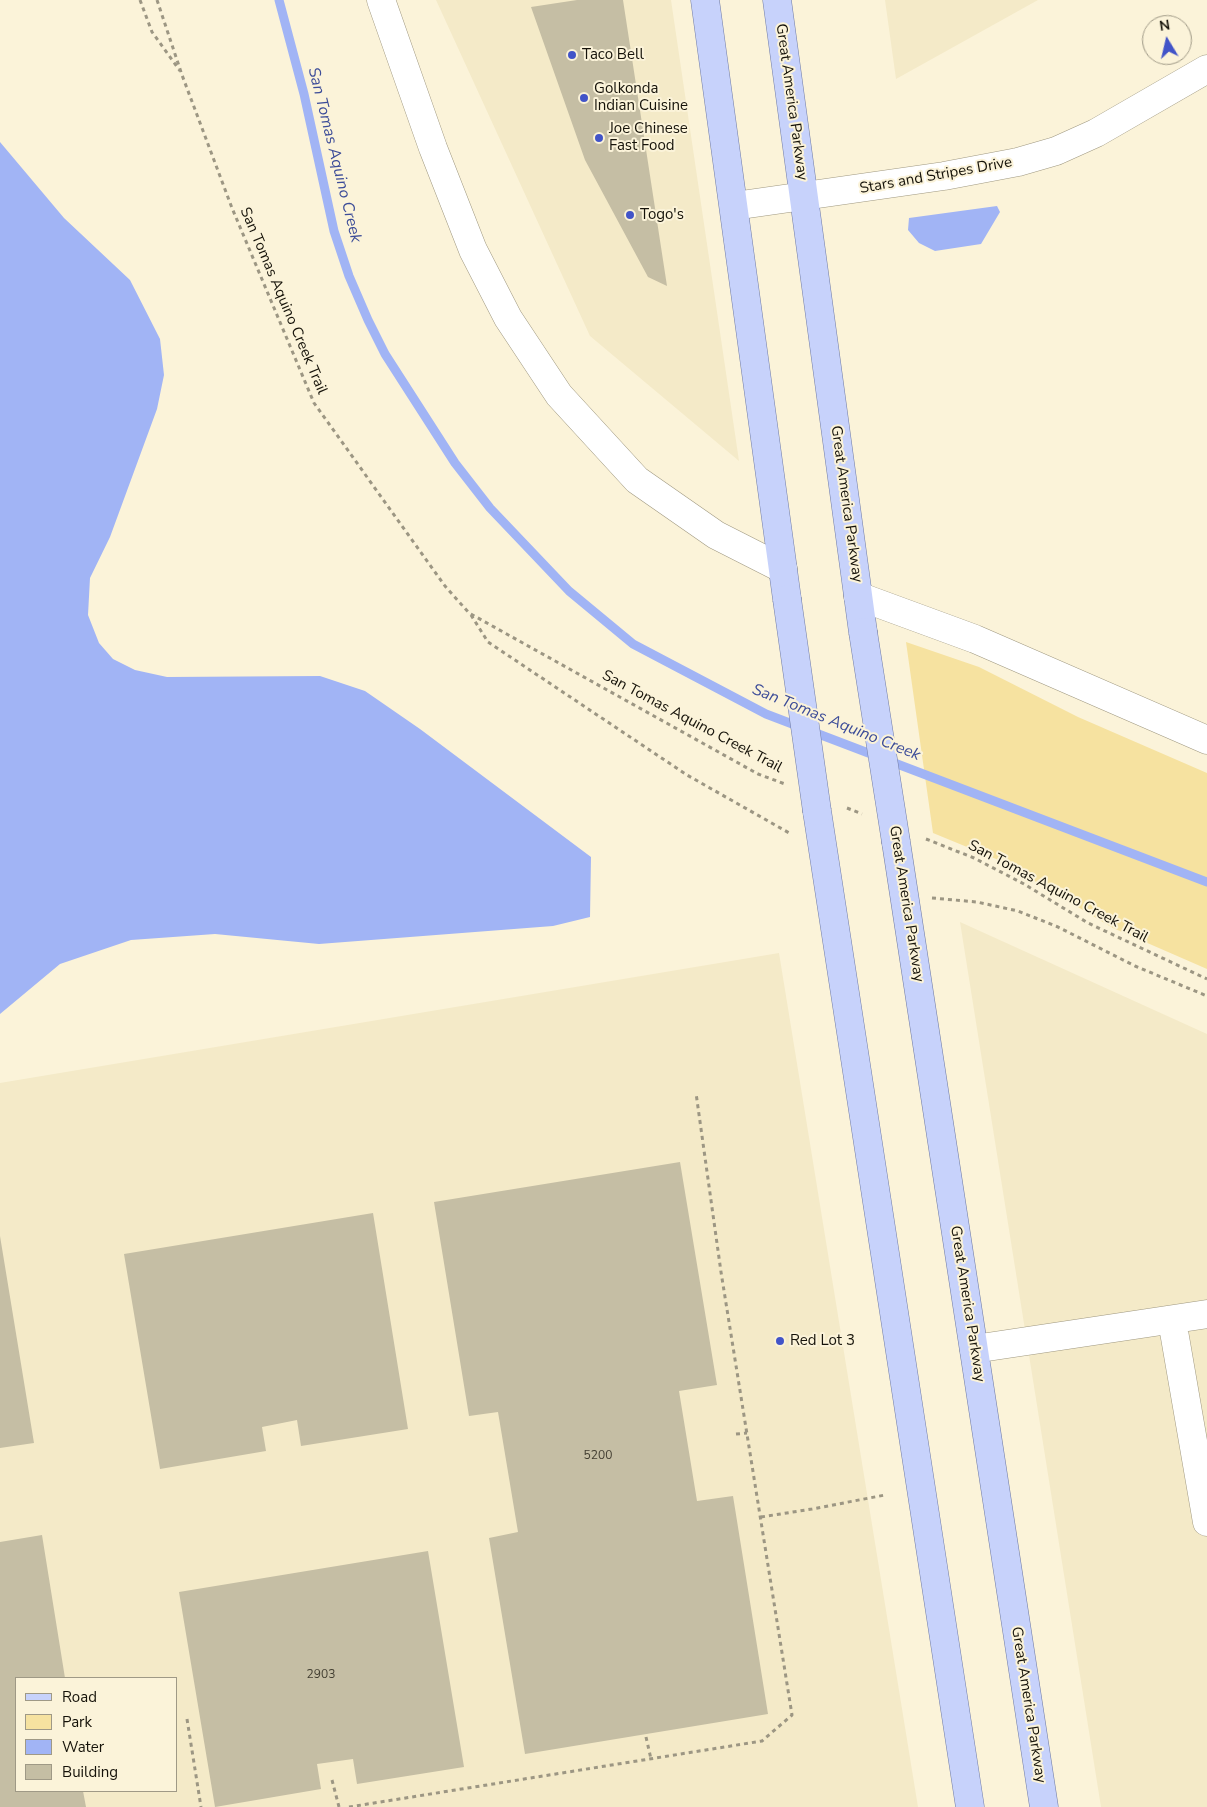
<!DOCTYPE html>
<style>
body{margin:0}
#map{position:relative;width:1207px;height:1807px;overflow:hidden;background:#fbf3d9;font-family:"Nunito Sans",sans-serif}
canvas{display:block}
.legend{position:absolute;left:15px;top:1677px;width:162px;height:115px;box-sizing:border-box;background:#fbf3d9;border:1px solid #9f9986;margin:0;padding:6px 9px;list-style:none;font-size:15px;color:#151209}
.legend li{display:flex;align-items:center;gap:10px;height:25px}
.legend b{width:25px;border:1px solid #9f9986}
.north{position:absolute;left:1142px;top:15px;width:50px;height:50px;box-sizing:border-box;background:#fbf3d9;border:1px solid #9f9986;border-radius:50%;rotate:351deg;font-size:14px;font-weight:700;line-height:20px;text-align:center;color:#151209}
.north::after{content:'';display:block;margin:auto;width:18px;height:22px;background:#4254c8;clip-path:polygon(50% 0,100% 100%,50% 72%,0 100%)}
</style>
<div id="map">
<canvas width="1207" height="1807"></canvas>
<ul class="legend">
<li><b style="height:6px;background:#c7d2fb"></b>Road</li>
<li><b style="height:14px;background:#f6e2a0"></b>Park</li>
<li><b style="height:14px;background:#a1b4f5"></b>Water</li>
<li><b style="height:14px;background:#c5bea4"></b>Building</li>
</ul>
<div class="north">N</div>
</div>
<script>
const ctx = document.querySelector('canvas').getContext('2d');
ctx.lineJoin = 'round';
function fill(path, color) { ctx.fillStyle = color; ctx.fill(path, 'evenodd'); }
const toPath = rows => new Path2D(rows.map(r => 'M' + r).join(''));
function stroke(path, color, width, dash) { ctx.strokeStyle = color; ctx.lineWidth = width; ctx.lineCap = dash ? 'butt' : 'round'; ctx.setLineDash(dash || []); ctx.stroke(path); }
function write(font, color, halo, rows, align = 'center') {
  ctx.font = font + ' "Nunito Sans",sans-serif'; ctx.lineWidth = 4; ctx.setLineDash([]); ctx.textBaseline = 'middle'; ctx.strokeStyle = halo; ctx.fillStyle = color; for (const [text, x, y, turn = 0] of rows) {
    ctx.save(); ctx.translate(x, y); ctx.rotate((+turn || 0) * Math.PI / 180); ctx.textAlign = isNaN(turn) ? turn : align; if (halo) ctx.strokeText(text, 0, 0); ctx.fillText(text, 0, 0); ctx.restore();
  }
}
fill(toPath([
 [436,0,671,0,739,461,590,336],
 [885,0,1038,0,896,79],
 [960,922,1207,1034,1207,1807,1101,1807],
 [779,953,918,1807,0,1807,0,1083],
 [16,1678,176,1678,176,1791,16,1791]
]), '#f4eac8');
fill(toPath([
 [906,642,979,667,1078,717,1207,773,1207,969,1113,928,1001,861,933,833]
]), '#f6e2a0');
fill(toPath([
 [0,142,64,218,130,280,160,339,164,375,157,409,110,537,90,578,88,615,99,643,113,659,135,670,167,677,320,676,365,691,420,729,591,857,590,917,553,926,319,944,215,934,131,940,60,964,0,1014],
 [997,206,1000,212,981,244,935,251,919,243,908,230,909,218]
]), '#a1b4f5');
stroke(toPath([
 [279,0,304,94,334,231,349,276,368,320,385,354,455,463,490,508,569,591,633,644,766,714,1207,882]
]), '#a1b4f5', 9);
fill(toPath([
 [577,0,623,0,667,286,648,277,585,160,531,7],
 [680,1162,717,1385,679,1391,697,1501,733,1496,768,1714,525,1754,489,1538,518,1532,498,1412,469,1416,434,1202],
 [373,1213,408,1429,301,1446,297,1420,262,1427,266,1451,160,1469,124,1254],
 [0,1236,34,1443,0,1448],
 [42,1535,65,1678,16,1678,16,1791,83,1791,86,1807,0,1807,0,1542],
 [428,1551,464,1767,357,1784,353,1759,317,1764,321,1789,215,1807,179,1592]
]), '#c5bea4');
const minor = toPath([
 [381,0,433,148,473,250,508,318,559,395,637,480,716,535,783,569],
 [734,206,944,176,1018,162,1056,151,1096,133,1207,69],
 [858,596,975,639,1207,740],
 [1172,1320,1207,1522],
 [974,1349,1207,1314]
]);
const major = toPath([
 [705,0,787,599],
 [777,0,863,632],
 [817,811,970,1807],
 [896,842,1044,1807]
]);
stroke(minor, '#9f9880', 29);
stroke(major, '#707ba4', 29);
stroke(toPath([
 [140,0,152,32,180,71],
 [157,0,182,75,232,208,314,403,445,586,469,613,758,774,785,784],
 [471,615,488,642,687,775,791,834],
 [847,808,862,814],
 [926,839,974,858,1024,884,1088,923,1207,979],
 [932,898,977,902,1018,911,1058,927,1135,966,1207,996],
 [736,1434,747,1433],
 [761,1517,812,1509,885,1495],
 [187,1719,201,1807],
 [646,1737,651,1759],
 [332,1780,339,1807],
 [349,1807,762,1741,792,1715,721,1272,696,1093]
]), '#9c9683', 3, [4, 4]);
stroke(minor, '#fff', 28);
stroke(major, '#c7d2fb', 28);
const majorBridge = toPath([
 [787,599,817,811],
 [863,632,896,842]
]);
stroke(majorBridge, '#707ba4', 29, []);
stroke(majorBridge, '#c7d2fb', 28);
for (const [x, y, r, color] of [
 [572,55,5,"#4254c8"],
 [584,98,5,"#4254c8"],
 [599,138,5,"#4254c8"],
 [630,215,5,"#4254c8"],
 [780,1341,5,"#4254c8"]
]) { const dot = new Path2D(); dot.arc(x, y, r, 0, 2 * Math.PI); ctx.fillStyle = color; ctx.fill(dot); stroke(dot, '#fbf3d9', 2); }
write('12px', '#413d30', null, [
 ["5200",598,1456],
 ["2903",321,1675]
]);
write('15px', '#151209', '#fbf3d9', [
 ["Taco Bell",582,55],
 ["Golkonda",594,89],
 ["Indian Cuisine",594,106],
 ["Joe Chinese",609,129],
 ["Fast Food",609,146],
 ["Togo's",640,215],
 ["Red Lot 3",790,1341]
], 'left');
write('15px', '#151209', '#fbf3d9', [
 ["Great America Parkway",791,102,82],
 ["Stars and Stripes Drive",936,176,-10],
 ["San Tomas Aquino Creek Trail",283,301,67],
 ["Great America Parkway",846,504,82],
 ["San Tomas Aquino Creek Trail",692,722,28],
 ["San Tomas Aquino Creek Trail",1058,892,28],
 ["Great America Parkway",906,904,81],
 ["Great America Parkway",967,1304,81],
 ["Great America Parkway",1028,1705,81]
]);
write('italic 16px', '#3c4c98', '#fbf3d9', [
 ["San Tomas Aquino Creek",334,155,76],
 ["San Tomas Aquino Creek",836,723,22]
]);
</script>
